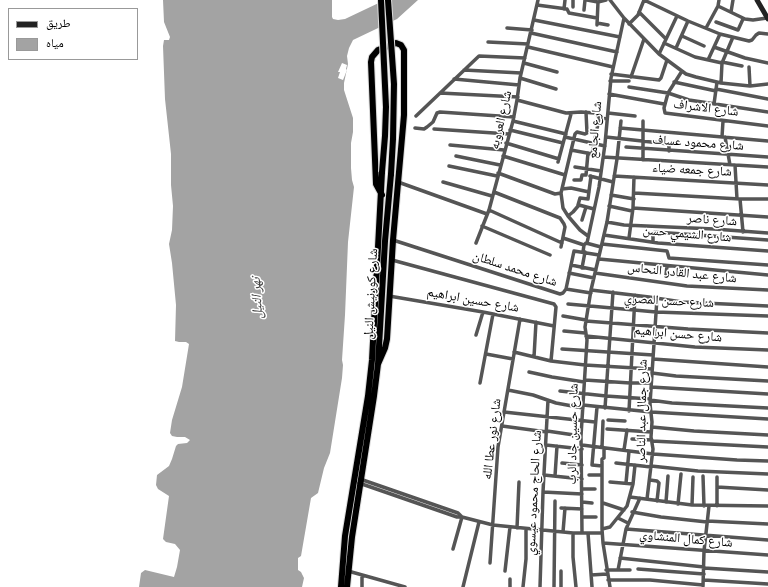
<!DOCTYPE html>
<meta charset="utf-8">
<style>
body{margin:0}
#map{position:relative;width:768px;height:587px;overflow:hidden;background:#fff;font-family:Karla,"Noto Naskh Arabic",sans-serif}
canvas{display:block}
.legend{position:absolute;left:8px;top:8px;width:130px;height:52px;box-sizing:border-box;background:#fff;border:1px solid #999;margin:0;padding:5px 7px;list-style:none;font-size:12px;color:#000}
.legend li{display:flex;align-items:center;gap:8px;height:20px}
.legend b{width:20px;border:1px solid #999}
</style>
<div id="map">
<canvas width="768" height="587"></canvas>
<ul class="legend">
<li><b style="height:5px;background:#222"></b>طريق</li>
<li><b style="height:11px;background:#a3a3a3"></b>مياه</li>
</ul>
</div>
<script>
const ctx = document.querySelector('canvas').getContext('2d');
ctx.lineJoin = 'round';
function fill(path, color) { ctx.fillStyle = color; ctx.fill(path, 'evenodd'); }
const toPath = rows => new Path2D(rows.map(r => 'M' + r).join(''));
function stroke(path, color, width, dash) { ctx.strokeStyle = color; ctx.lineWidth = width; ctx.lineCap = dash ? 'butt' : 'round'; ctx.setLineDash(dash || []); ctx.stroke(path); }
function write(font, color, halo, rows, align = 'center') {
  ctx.font = font + ' Karla,"Noto Naskh Arabic",sans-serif'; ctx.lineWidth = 3; ctx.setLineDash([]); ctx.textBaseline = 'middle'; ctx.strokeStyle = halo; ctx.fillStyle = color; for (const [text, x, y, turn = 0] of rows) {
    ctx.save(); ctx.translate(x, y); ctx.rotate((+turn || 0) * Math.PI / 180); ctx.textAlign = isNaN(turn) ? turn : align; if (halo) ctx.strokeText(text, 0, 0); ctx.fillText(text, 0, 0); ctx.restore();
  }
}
fill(toPath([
 [163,0,332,0,332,17,333,19,338,20,345,19,385,0,418,0,397,19,353,40,349,48,347,56,348,64,344,83,344,90,353,118,353,132,351,143,351,168,352,180,354,187,348,242,345,315,342,360,343,365,342,378,330,453,324,468,318,493,311,498,301,556,298,558,298,570,301,572,304,578,302,587,139,587,141,573,145,570,174,577,177,567,180,550,175,544,166,542,163,539,169,496,158,489,156,485,157,475,169,466,172,459,176,446,178,444,187,443,190,440,185,437,177,437,172,436,170,433,172,420,182,387,189,344,186,342,179,342,175,341,176,305,172,263,169,244,172,230,173,206,171,185,171,154,165,99,163,46,164,40,169,40,170,37,164,22]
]), '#a3a3a3');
fill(toPath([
 [342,63,347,65,346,69,347,70,343,80,338,78,340,72,338,72]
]), '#fff');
const trunk = toPath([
 [378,364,385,348,387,339,393,240,404,115,404,50,401,45,396,43,378,50,372,57,371,62,376,184,382,195],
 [341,587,345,536,368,396,372,360,382,172],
 [347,587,352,537,374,396,378,364,385,241,391,174]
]);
stroke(trunk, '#dbdbdb', 8);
stroke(toPath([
 [587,0,598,2,606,0],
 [610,0,624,18,659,54,686,74,696,77,721,83,750,86,768,84],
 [644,0,688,21,720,34,749,41,752,40,756,35,759,33,768,34],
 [537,5,567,9,569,13,597,18],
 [718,6,745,19,753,20,767,18],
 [573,7,573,0],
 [564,9,565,0],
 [584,10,585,0],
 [639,12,666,39],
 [731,12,733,0],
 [534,20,620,37],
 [716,22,738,30,743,19],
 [597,23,608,25],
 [629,24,638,15,644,0],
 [597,25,598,2],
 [507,28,532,30],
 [706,28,718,6,719,0],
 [531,33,617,52],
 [682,36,704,46],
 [488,42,528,44],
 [664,43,695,57,722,63],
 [528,47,613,67],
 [714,47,745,58,768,63],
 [676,48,688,21],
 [659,54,677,16],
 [708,60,720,34],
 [722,62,742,66],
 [524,63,557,72],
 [749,67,750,86],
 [464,70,521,73],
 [682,71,668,93,664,108,665,113,768,126],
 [611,74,659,80,661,78,667,60],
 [631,77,644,39],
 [520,78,556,89],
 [454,79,519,85],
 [610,81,629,81],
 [674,82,716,91],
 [721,83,722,63,733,37],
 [629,87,668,93],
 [716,89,768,99],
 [440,93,518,97],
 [668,93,689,100,768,112],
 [609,94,664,104],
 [517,100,566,113,581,112,595,113,600,118],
 [714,104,717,82],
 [586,112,587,133,585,134,577,132,575,134,561,193,563,208,568,216,580,230,588,236],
 [608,113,635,116],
 [416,116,479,56,525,58],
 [513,121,566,134],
 [415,128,424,129,427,127,433,122,437,113,440,112,514,117],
 [620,128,768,141],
 [434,129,509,134],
 [510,130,563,143],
 [565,137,605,146],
 [606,137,669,144,669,151],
 [722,137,723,121],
 [725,137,730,165],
 [506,143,559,159],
 [450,145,504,150],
 [626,147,768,157],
 [571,150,603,156],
 [592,154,599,119,600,118,607,119],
 [456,156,500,165],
 [503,156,565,175],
 [603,157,768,167],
 [643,160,643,121],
 [558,162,571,114],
 [735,165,737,199],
 [449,166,497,176],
 [575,167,601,171],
 [498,173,555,194,561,193],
 [590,176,613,182],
 [614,176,768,185],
 [574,180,581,180,582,175,586,175,588,153],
 [398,182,487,214],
 [443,182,492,196],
 [562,189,571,188,589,192],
 [494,192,560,218,564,224,565,227,561,247],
 [634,193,740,199,768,199],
 [611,195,634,199],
 [740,199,743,232],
 [578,205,580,198,588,199,591,176],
 [609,206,632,211],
 [633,208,768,217],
 [489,210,562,243],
 [568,216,573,212,579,205,594,209],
 [582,220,586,207],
 [607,222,624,225,714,229,768,233],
 [482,226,550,255],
 [604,235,658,243,768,251],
 [563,238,584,245],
 [629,238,633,208,634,177],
 [393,240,560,294,563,293,566,289,574,251,599,255],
 [653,242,653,234,655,232,768,240],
 [476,243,489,210,513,121,517,100,520,78,538,0],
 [587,243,599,187,605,144,611,78,624,18],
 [602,244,667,251,669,258,768,265],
 [583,252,584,245,586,243,601,247],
 [599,259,768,275],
 [392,260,554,304,556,307,551,361],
 [571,265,596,270],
 [582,268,585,252],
 [569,273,594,278],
 [595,273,687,286,768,290],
 [666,275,667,266],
 [678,276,679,267],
 [566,289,591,293],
 [591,290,649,297,682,302,768,306],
 [389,296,483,312,554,326],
 [568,304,656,312,768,316],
 [563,316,586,320],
 [586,321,688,329,768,333],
 [564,331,585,333],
 [476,335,483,312],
 [586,336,695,347,768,350],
 [562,349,653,355],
 [514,352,551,361,585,365,652,369],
 [486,354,513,359],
 [534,357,536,322],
 [653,359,768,367],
 [529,372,552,377,584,382],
 [652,373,676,376,768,381],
 [585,380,630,383,651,383],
 [480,383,493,314],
 [651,387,768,394],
 [508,390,533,395,556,403,583,408],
 [560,391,606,396,650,399],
 [650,400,672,403,768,408],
 [583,405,651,412,768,419],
 [597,407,592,465,602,466],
 [605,408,613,292],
 [629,411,635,295],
 [504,412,595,422],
 [608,420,625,421],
 [502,426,547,432],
 [652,427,694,431,768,435],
 [607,429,651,432],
 [547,431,581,436],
 [632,439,652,440],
 [652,441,768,447],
 [546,445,582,449],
 [582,445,653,454,737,460,768,461],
 [602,447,603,421],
 [604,448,604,458,602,459,602,529,603,543,610,587],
 [624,450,627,430],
 [562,463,582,465],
 [616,463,651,467],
 [651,466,698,471,768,474],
 [544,475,582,479],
 [589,475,602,475],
 [555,476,557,446],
 [703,476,704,506],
 [717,477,717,506],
 [360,479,458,513,462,517],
 [650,480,657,481,659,483,657,501],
 [610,482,633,484],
 [359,483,457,517,462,517,493,525,573,533,602,533],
 [626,483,629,451],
 [717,487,768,490],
 [582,489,595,489],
 [543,492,582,494],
 [630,497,692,505,768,506],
 [647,499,653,449,651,437,652,422,650,404,657,298],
 [582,502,592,503],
 [666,502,668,476],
 [603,503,624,510],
 [678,504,681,474],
 [692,505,693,477],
 [561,508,582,509],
 [632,512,661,517,707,522],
 [582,517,596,517],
 [618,518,628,523],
 [707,521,768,524],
 [517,528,519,482],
 [602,529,610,527,627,506,633,484,635,465],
 [626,529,768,540],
 [563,532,565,508],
 [573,533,573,557,576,587],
 [582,533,581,436,587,340,585,327,591,290,607,222,617,159,621,121],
 [588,533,592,587],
 [603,543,768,555],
 [453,549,462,517],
 [620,558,704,567],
 [490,563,498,447,520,319],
 [704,568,768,572],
 [638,569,704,574],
 [606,570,630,570],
 [618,570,626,529,640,498],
 [348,571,405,587],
 [505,571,510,527],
 [591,575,607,574],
 [608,580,650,580,703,585],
 [704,580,768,584],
 [703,586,704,551,709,506],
 [362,587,362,575],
 [463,587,479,522],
 [510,587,510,579],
 [523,587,526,559,526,529],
 [540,587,543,492,548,400],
 [554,587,555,501],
 [561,587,561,571]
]), '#555', 3.5);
stroke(toPath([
 [757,0,768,19]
]), '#222', 5);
stroke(trunk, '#000', 6);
const trunkBridge = toPath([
 [381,0,386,107,385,136,382,172],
 [388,0,394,84,393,139,391,174]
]);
stroke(trunkBridge, '#dbdbdb', 8, []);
stroke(trunkBridge, '#000', 6);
write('13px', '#000', '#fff', [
 ["شارع الاشراف",706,108,7],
 ["شارع العروبه",501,120,-77],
 ["شارع الجامع",595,130,-85],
 ["شارع محمود عساف",698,143,4],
 ["شارع جمعه ضياء",692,170,3],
 ["شارع ناصر",712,220,4],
 ["شارع الشيمي حسن",687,234,5],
 ["شارع محمد سلطان",515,269,18],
 ["شارع عبد القادر النحاس",682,273,6],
 ["شارع كورنيش النيل",371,294,-87],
 ["شارع حسين ابراهيم",473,300,10],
 ["شارع حسن المصري",669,301,3],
 ["شارع حسن ابراهيم",678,334,5],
 ["شارع جمال عبد الناصر",642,411,-89],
 ["شارع حسين جاد الرب",573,434,-89],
 ["شارع نور عطا الله",492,439,-83],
 ["شارع الحاج محمود عيسوي",534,493,-87],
 ["شارع كمال المنشاوي",686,539,5]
]);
write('italic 14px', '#444', '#fff', [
 ["نهر النيل",257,298,-93]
]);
</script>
